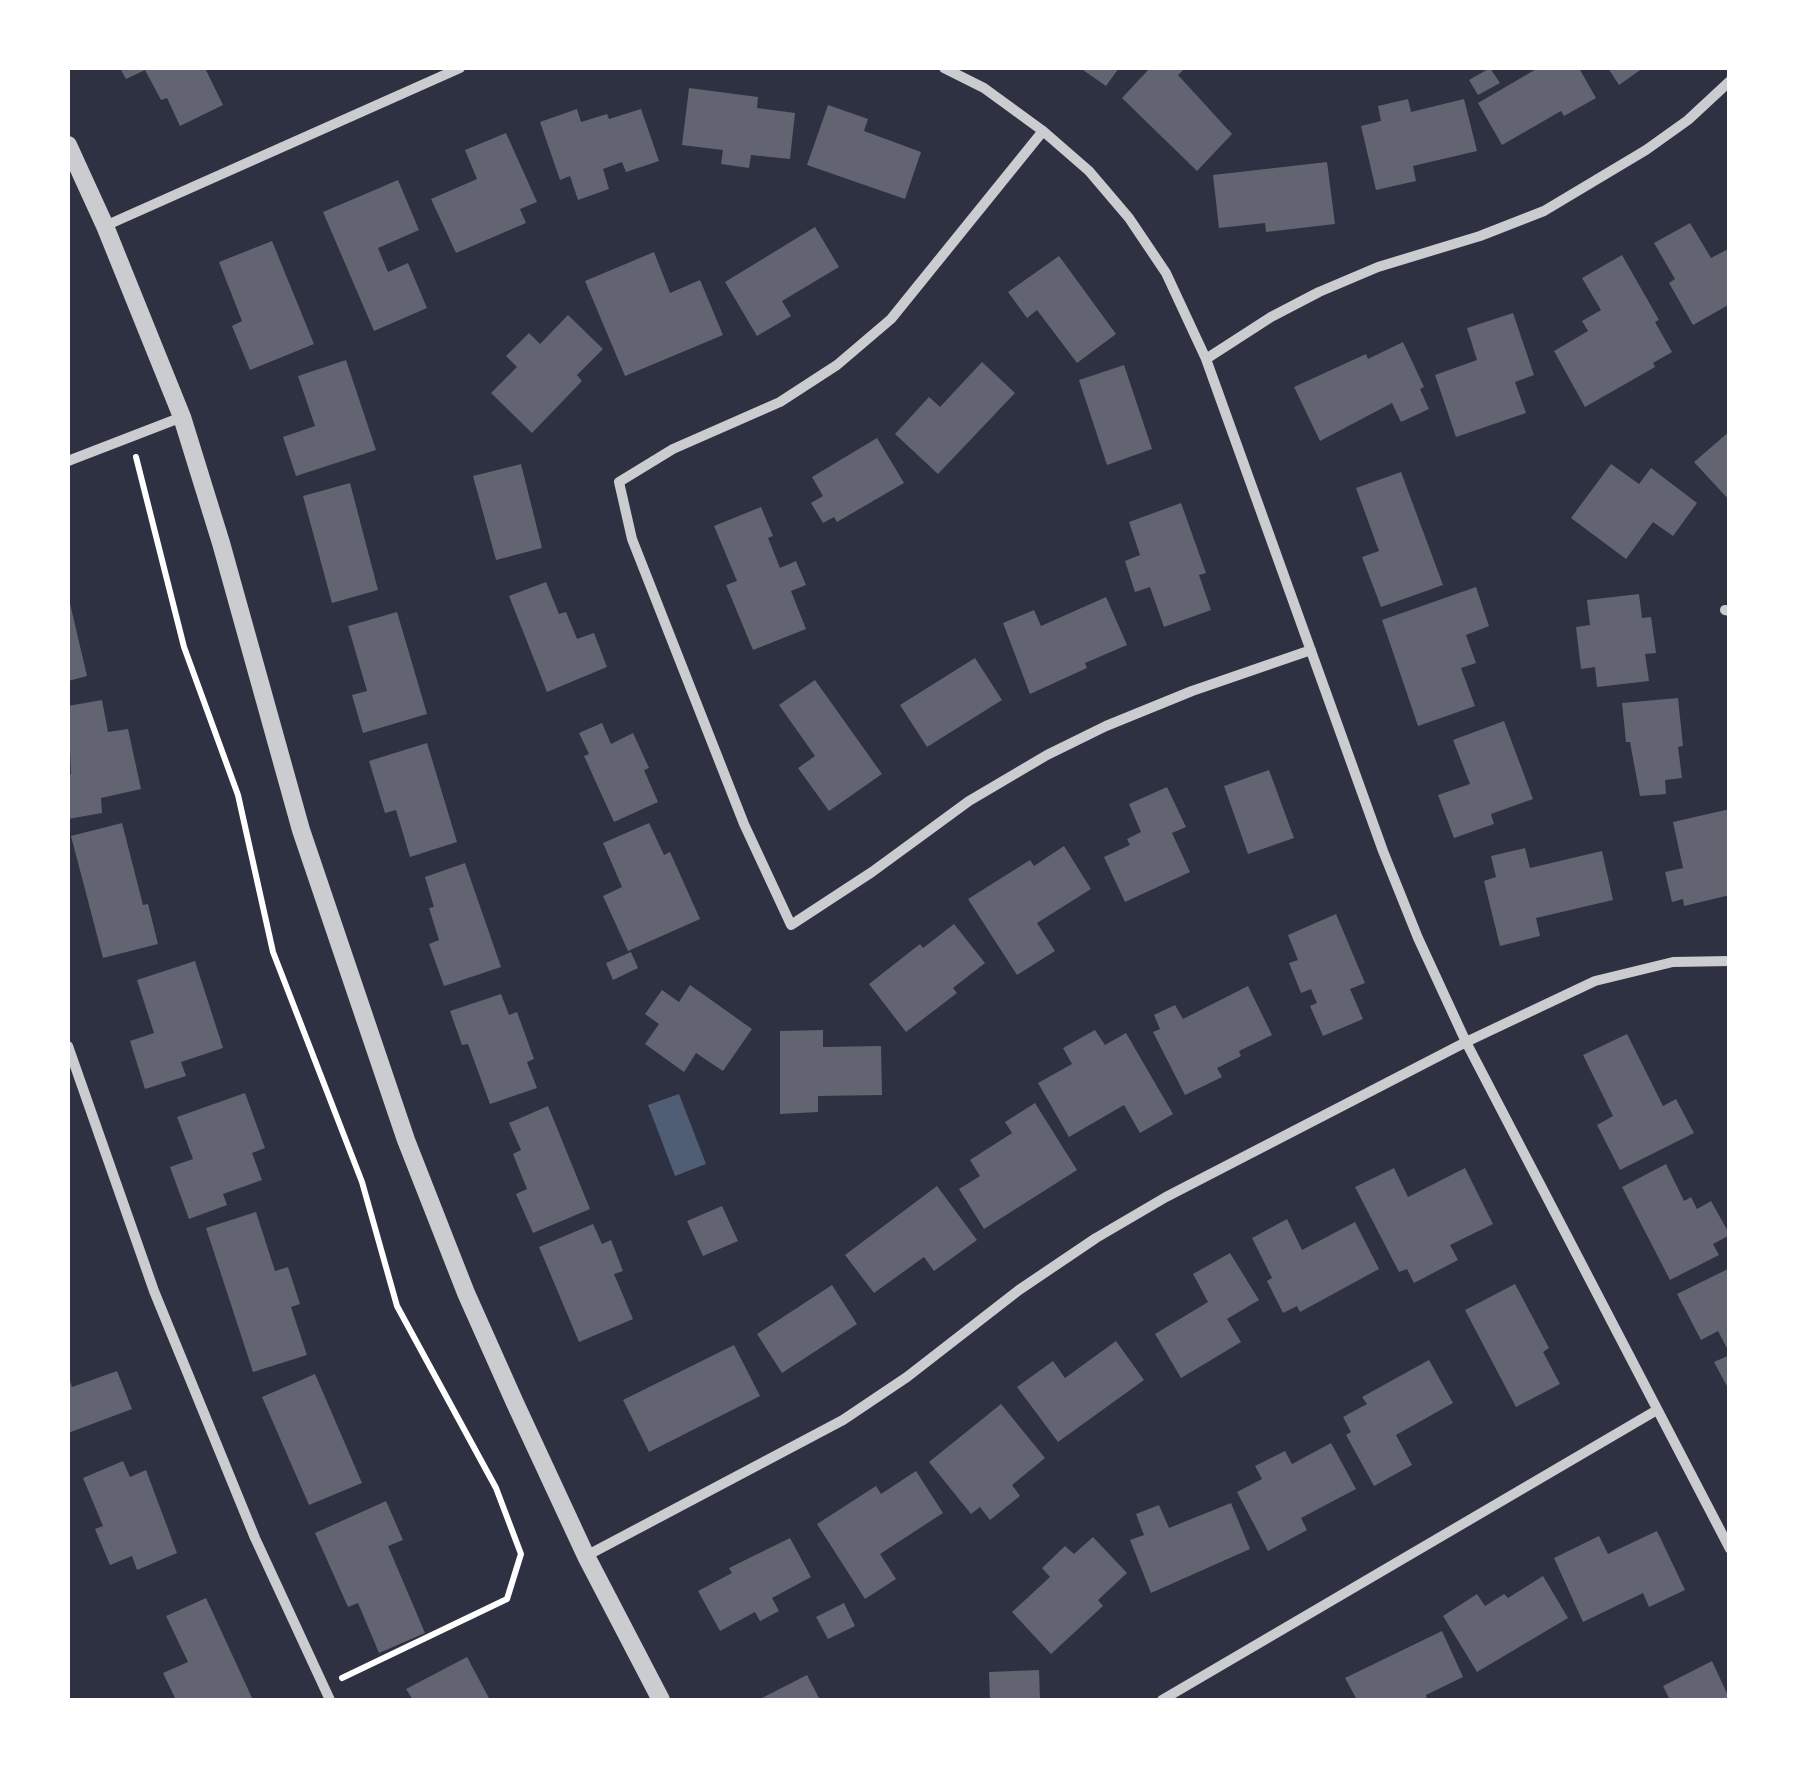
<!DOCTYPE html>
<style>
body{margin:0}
#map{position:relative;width:1797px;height:1768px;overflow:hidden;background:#2d3142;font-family:"Zilla Slab",serif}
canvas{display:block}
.frame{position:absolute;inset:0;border:70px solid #fff;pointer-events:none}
</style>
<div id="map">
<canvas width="1797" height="1768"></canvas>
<div class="frame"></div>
</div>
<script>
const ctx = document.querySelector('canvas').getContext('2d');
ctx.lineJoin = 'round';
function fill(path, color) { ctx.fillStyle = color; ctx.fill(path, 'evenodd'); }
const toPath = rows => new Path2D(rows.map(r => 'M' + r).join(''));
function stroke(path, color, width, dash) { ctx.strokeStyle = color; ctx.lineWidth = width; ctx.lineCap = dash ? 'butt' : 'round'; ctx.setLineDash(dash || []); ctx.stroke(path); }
fill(toPath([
 [679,1094,706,1164,675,1176,648,1105]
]), '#4f5d75');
fill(toPath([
 [120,68,205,68,223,105,180,126,167,98,161,100,145,70,126,79],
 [1080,68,1119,68,1106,86],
 [1150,68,1185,68,1178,75,1232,134,1197,171,1122,98],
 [1490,68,1500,83,1478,95,1469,80],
 [1538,68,1579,68,1596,98,1564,116,1561,111,1502,145,1478,103],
 [1608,68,1643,68,1619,85],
 [689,88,758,97,757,108,795,113,790,159,751,155,749,168,721,164,723,150,682,145],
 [1408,99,1411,112,1464,99,1477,151,1413,166,1416,181,1376,190,1361,126,1381,121,1378,106],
 [828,105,868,119,864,131,921,152,905,199,807,165],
 [577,109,581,122,607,114,609,119,641,109,659,161,626,172,622,162,603,169,609,189,578,200,570,176,560,180,540,122],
 [506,133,537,202,520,209,526,223,456,253,431,199,477,179,465,150],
 [1327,162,1335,224,1266,232,1265,223,1219,228,1213,175],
 [398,180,419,230,378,248,388,272,408,263,427,308,374,331,323,212],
 [1690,223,1711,258,1730,248,1730,304,1693,325,1669,283,1675,279,1654,243],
 [815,227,839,267,782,301,791,316,757,336,725,282],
 [272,241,314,344,250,370,232,326,242,321,219,262],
 [654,252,670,293,700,280,723,335,625,376,585,281],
 [1622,255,1659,320,1655,322,1672,352,1653,363,1655,367,1585,407,1554,351,1588,331,1582,321,1601,310,1582,278],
 [1059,256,1116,334,1077,363,1037,310,1027,318,1008,292],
 [1513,313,1534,375,1515,382,1526,413,1456,437,1435,375,1477,360,1467,328],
 [568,315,603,349,577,375,582,381,532,433,491,393,517,367,506,356,529,333,540,344],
 [1403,342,1424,387,1420,389,1429,409,1401,422,1392,403,1320,441,1294,387,1366,354,1368,359],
 [346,360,376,450,296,476,283,437,315,426,298,376],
 [982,362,1015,393,938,474,895,434,929,397,940,407],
 [1124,365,1152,449,1107,465,1079,380],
 [1730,431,1730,501,1694,462],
 [877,438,904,483,837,522,834,517,823,523,811,503,823,496,812,477],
 [521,464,542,548,496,560,473,476],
 [1611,464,1639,484,1651,468,1697,503,1673,536,1653,522,1626,559,1571,518],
 [1401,472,1443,585,1381,607,1362,557,1379,551,1356,488],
 [350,483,378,590,332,603,303,496],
 [1181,503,1206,573,1199,575,1211,610,1164,627,1150,587,1135,592,1125,561,1140,555,1129,522],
 [761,507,773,536,768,538,780,568,796,561,806,585,791,591,806,629,753,650,726,585,737,581,714,526],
 [546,582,559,614,566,612,577,639,594,633,607,667,547,692,509,596],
 [1476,587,1489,626,1466,635,1476,663,1461,668,1475,706,1418,726,1382,620],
 [1639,594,1642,618,1651,617,1656,653,1645,654,1649,681,1597,687,1595,667,1581,669,1576,627,1590,625,1587,600],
 [1106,597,1127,645,1085,663,1087,668,1030,694,1003,623,1034,610,1041,626],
 [69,599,87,676,68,681,68,600],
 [397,612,427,714,363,733,352,695,367,691,348,626],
 [975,658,1002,700,927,747,900,705],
 [815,680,882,774,829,811,798,768,815,756,779,705],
 [1678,698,1683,746,1678,747,1682,778,1665,780,1666,794,1640,796,1630,742,1626,742,1622,703],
 [102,700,108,732,128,729,141,789,101,798,102,813,68,819,68,775,71,774,68,706],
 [1504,721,1533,799,1491,814,1494,824,1454,838,1438,795,1470,784,1453,740],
 [602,723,611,744,633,733,649,768,644,770,658,802,614,822,584,756,589,754,579,733],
 [427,743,457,842,410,857,396,810,385,813,369,761],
 [1269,770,1294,838,1248,854,1224,786],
 [1167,787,1186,827,1172,833,1190,872,1125,902,1104,857,1130,845,1127,839,1141,832,1129,804],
 [1730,809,1730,895,1684,906,1683,899,1672,902,1665,872,1683,868,1673,822],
 [122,823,143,905,148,904,158,944,103,958,71,836],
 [649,823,664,855,670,852,700,919,628,951,603,896,622,887,603,843],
 [1064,846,1091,889,1037,923,1055,951,1017,975,968,899,1030,860,1034,866],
 [1525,848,1530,868,1602,851,1613,900,1536,918,1540,936,1500,946,1484,881,1496,877,1491,856],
 [465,863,501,967,444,986,429,944,439,940,429,908,434,907,425,877],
 [1336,914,1365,983,1350,989,1363,1019,1323,1036,1310,1006,1317,1003,1311,989,1301,993,1289,963,1298,960,1288,935],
 [954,924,985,963,953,988,957,993,906,1032,869,984,920,944,923,948],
 [631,952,638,968,613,980,606,963],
 [195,961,223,1048,181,1062,186,1076,145,1089,130,1041,154,1033,137,980],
 [690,985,752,1029,723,1071,696,1053,684,1072,645,1044,659,1024,645,1014,662,990,679,1002],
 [1248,986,1272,1035,1239,1051,1241,1056,1217,1068,1222,1077,1185,1095,1153,1032,1160,1029,1154,1015,1175,1005,1183,1019],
 [501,994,509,1015,517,1012,534,1059,527,1062,537,1088,490,1104,468,1044,462,1045,450,1011],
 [823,1030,823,1047,881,1046,882,1095,818,1096,818,1112,780,1114,780,1031],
 [1095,1030,1105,1045,1126,1033,1173,1114,1140,1133,1124,1105,1069,1137,1038,1083,1072,1064,1063,1048],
 [1627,1034,1663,1106,1676,1099,1694,1133,1620,1170,1597,1125,1613,1116,1583,1055],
 [245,1093,265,1148,252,1153,262,1180,223,1194,227,1205,189,1219,170,1167,193,1159,177,1117],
 [1035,1103,1077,1170,984,1229,959,1189,980,1176,970,1160,1012,1133,1005,1122],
 [548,1106,590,1209,533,1233,516,1194,527,1189,513,1154,521,1150,509,1123],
 [1666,1164,1684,1201,1691,1197,1697,1209,1711,1201,1730,1235,1713,1244,1719,1255,1670,1280,1622,1187],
 [1394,1168,1408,1197,1465,1168,1493,1224,1450,1245,1458,1260,1414,1283,1407,1269,1399,1272,1355,1187],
 [937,1186,977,1240,934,1271,924,1257,874,1293,845,1255],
 [722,1206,738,1241,703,1256,687,1221],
 [256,1212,275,1271,288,1267,300,1304,291,1307,307,1355,253,1372,206,1228],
 [1287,1219,1302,1250,1355,1222,1379,1269,1300,1312,1297,1306,1283,1313,1267,1281,1272,1278,1252,1238],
 [593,1224,602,1244,611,1240,623,1271,614,1274,633,1319,579,1342,539,1247],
 [1230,1253,1259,1300,1227,1319,1241,1342,1181,1378,1155,1334,1208,1302,1193,1274],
 [1730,1268,1730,1354,1718,1331,1701,1340,1677,1294],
 [1515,1284,1549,1348,1543,1352,1560,1384,1516,1407,1465,1310],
 [832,1285,857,1324,782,1373,757,1334],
 [1116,1341,1144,1380,1058,1442,1017,1387,1053,1361,1065,1378],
 [734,1345,760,1396,649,1452,623,1400],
 [1730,1355,1730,1392,1714,1362],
 [1429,1360,1453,1403,1396,1435,1412,1465,1374,1486,1346,1435,1351,1432,1343,1417,1367,1404,1362,1397],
 [117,1371,132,1409,68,1433,68,1375,72,1387],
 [315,1374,362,1483,309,1505,262,1397],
 [1001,1404,1045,1458,1012,1485,1020,1496,990,1520,980,1507,971,1514,929,1462],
 [1331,1443,1356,1489,1301,1518,1307,1530,1268,1551,1237,1492,1262,1479,1255,1466,1285,1451,1292,1464],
 [123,1461,130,1477,146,1470,177,1553,137,1570,132,1556,110,1565,95,1529,103,1526,83,1478],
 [916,1471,943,1513,880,1554,896,1579,865,1599,817,1524,876,1486,881,1494],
 [386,1501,403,1540,388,1546,425,1633,379,1653,358,1603,348,1607,315,1533],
 [1231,1503,1250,1549,1151,1593,1130,1540,1144,1535,1136,1514,1159,1505,1169,1528],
 [1657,1531,1685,1590,1649,1607,1643,1593,1583,1622,1554,1558,1599,1536,1608,1554],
 [1093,1537,1127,1573,1098,1600,1103,1606,1051,1654,1012,1612,1050,1577,1042,1568,1065,1546,1074,1554],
 [790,1538,811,1577,772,1598,779,1611,760,1621,755,1612,720,1631,698,1591,732,1573,729,1568],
 [1543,1576,1568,1618,1477,1672,1443,1616,1477,1594,1485,1606,1504,1594,1508,1598],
 [206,1598,253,1700,176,1700,163,1673,188,1662,166,1616],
 [844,1603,855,1626,828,1639,816,1617],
 [1442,1631,1463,1677,1426,1695,1427,1700,1357,1700,1345,1678],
 [467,1657,490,1700,413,1700,406,1689],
 [1712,1661,1730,1700,1670,1700,1663,1686],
 [1039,1670,1040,1700,990,1700,989,1672],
 [807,1675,820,1700,758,1700]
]), '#626471');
stroke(toPath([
 [136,457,184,647,238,795,273,952,362,1182,397,1306,496,1488,521,1554,507,1599,342,1678]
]), '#fff', 6);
stroke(toPath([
 [944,68,984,88,1043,131,1089,171,1129,218,1166,273,1206,359,1383,851,1418,938,1466,1042,1730,1549],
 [1043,131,891,319,837,365,780,402,673,449,619,482,632,539,744,824,791,925,872,872,969,801,1047,755,1106,726,1192,691,1311,650],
 [105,226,460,68],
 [1206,359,1271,317,1319,292,1378,267,1480,236,1544,211,1646,150,1688,120,1730,81],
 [68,461,182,417],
 [1725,610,1730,611],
 [68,1046,154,1291,255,1538,330,1700],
 [586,1556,843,1420,907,1377,1019,1290,1096,1238,1166,1197,1466,1042,1595,981,1673,962,1730,961],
 [1162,1700,1657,1410]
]), '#caccd0', 10);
stroke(toPath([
 [68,145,105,226,182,417,221,543,301,830,406,1140,466,1293,515,1403,586,1556,661,1700]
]), '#caccd0', 18);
</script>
